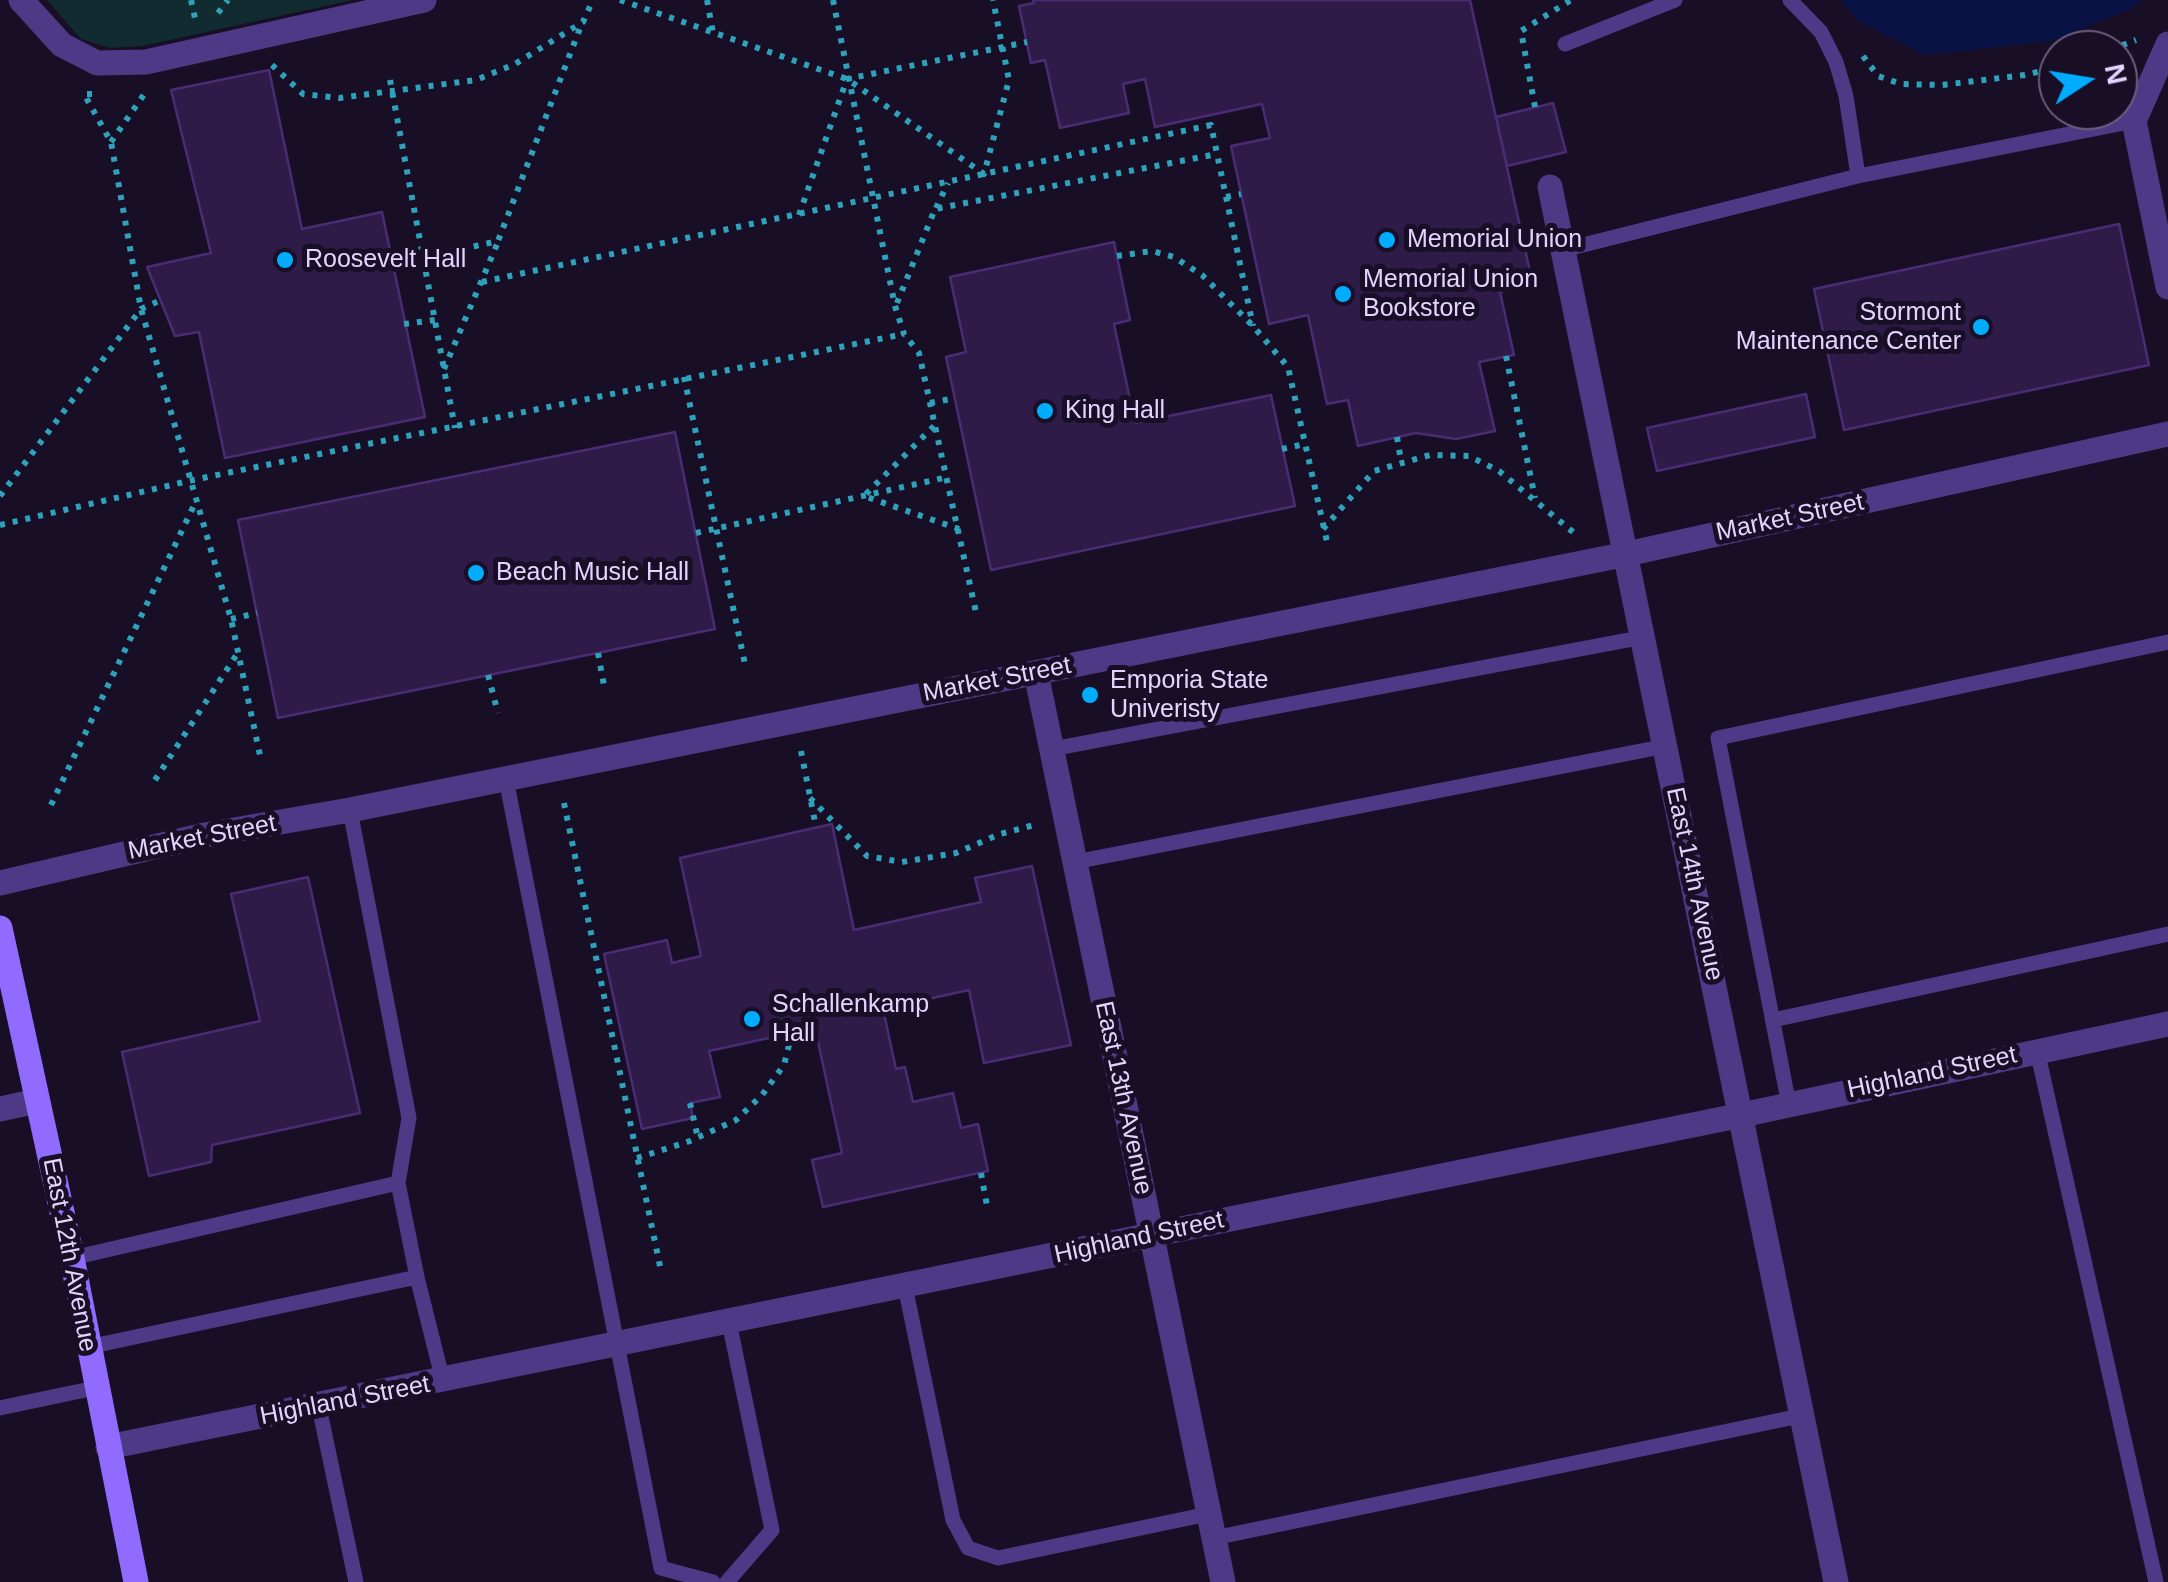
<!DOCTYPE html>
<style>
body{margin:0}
#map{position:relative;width:2168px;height:1582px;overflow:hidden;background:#180f26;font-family:Arial,sans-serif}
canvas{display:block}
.north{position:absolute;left:2038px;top:30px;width:100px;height:100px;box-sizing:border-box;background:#180f26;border:2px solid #695e7d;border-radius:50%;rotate:78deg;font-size:28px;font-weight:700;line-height:40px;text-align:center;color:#e3d4ff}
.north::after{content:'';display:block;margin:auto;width:35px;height:45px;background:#00acff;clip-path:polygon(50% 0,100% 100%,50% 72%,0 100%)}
</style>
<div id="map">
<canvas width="2168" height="1582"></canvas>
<div class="north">N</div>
</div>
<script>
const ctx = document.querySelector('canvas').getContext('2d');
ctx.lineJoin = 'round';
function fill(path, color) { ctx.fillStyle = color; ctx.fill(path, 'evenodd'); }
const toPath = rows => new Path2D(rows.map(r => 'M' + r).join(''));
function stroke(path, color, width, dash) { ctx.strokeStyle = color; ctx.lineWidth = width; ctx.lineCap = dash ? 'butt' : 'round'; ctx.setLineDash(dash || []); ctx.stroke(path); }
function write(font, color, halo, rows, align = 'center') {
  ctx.font = font + ' Arial,sans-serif'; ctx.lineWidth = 10; ctx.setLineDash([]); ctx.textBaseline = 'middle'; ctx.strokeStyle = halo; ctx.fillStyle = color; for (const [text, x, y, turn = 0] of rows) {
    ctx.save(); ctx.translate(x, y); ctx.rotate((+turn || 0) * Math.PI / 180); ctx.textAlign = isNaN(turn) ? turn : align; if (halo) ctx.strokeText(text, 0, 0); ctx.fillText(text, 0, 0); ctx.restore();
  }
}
fill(toPath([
 [47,0,353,0,142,46,110,48,81,39]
]), '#122b30');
fill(toPath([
 [1841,0,2142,0,2135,7,2051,41,1924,55,1856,19]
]), '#091245');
const building = toPath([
 [1033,0,1470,0,1533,285,1500,292,1514,355,1479,362,1495,431,1456,439,1416,433,1358,446,1348,400,1327,404,1308,315,1269,324,1231,146,1270,138,1262,104,1155,127,1145,79,1123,84,1129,113,1060,128,1045,60,1031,63,1019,6,1034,3,1033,0],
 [269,70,302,229,382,212,425,417,225,458,199,332,175,336,147,267,211,253,171,90,269,70],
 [1553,103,1566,152,1507,166,1496,117,1553,103],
 [2119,224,2149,365,1844,430,1814,289,2119,224],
 [1114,242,1130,320,1114,324,1135,423,1271,395,1295,506,991,570,946,357,966,352,950,277,1114,242],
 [1806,394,1815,437,1657,471,1647,428,1806,394],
 [675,432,715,629,278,718,238,520,675,432],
 [832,824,854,930,981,902,975,878,1032,866,1071,1045,984,1063,969,990,883,1009,896,1069,905,1067,913,1102,953,1093,961,1128,978,1124,988,1171,823,1207,812,1160,842,1153,815,1028,709,1051,720,1097,690,1103,693,1118,642,1129,604,954,667,940,672,963,701,956,680,858,832,824],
 [308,877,360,1113,212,1145,211,1162,149,1176,122,1052,260,1021,231,894,308,877]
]);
fill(building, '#2e1b48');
stroke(building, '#4b2c74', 2.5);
stroke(toPath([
 [191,0,196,23],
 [620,0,847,79,984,174,1009,80,993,0],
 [707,0,713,33],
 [833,0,895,306,904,334,919,353,977,617],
 [218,13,228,0],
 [2110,50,2136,40],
 [1863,56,1878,76,1901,84,1942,85,2025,75,2058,67],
 [272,65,303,94,339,98,476,80,515,64,583,22,593,0],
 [390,80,455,428],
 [92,94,84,94,111,142,141,309,231,619,261,760],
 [1535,107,1521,31,1571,0],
 [111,142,145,93],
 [1226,197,1241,194],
 [936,208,948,183],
 [799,215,847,79,1027,42],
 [1117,256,1152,251,1174,257,1202,275,1253,326,1288,367,1328,546],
 [423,258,498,241,582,23],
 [482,282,1211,125,1253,326],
 [897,303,935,209,1217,154],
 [404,324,435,320],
 [1506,356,1535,498],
 [444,369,498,242],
 [684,377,745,664],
 [930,403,955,398],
 [934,426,864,496,959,529],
 [1397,437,1401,461],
 [1282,449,1305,444],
 [0,496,141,309,161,300],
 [0,525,193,480,904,334],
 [1323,529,1374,471,1430,455,1469,456,1499,471,1573,532],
 [696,533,948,477],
 [231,619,257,613],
 [598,653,605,691],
 [488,675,498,713],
 [801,751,816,827],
 [155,780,237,654],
 [810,798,867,856,902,862,956,853,1000,834,1038,824],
 [564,803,661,1271],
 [51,805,197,499],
 [690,1103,698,1138],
 [637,1158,690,1141,736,1120,762,1095,784,1065,792,1033],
 [981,1173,987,1206]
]), '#2ea2ba', 6, [5, 8]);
stroke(toPath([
 [1790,0,1821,32,1836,62,1846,96,1858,176,2134,121],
 [1565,44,1675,0],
 [1563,250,1858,176],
 [1052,749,1644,637],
 [506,779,661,1568,713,1582],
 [1075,862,1666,746],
 [1773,1020,2168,934],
 [2037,1050,2156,1582],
 [1789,1105,1718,738,2168,642],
 [398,1183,417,1277,443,1381],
 [72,1258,398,1183,409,1118,350,810],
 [905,1286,953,1520,968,1548,998,1558,1208,1514],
 [88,1347,417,1277],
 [319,1407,356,1582],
 [0,1408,95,1388],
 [1214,1538,1800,1416],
 [727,1582,772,1530,729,1322]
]), '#4e3986', 15);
stroke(toPath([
 [21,0,62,45,97,63,146,62,424,0],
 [2168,44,2134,121,2168,287],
 [1550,187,1836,1582],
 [1036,673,1223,1582],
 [0,883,205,835,350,810,1627,554,2168,434],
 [0,1109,37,1101],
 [108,1447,1742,1115,2168,1024]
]), '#4e3986', 25);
stroke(toPath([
 [0,928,72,1258,136,1582]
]), '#916bff', 25);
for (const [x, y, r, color] of [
 [1387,240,10,"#00acff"],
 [285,260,10,"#00acff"],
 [1343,294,10,"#00acff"],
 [1981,327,10,"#00acff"],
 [1045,411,10,"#00acff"],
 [476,573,10,"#00acff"],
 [1090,695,10,"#00acff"],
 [752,1019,10,"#00acff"]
]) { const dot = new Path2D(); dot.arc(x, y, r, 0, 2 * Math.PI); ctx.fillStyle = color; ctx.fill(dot); stroke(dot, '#180f26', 4); }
write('25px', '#e3d4ff', '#180f26', [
 ["Memorial Union",1407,240],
 ["Roosevelt Hall",305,260],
 ["Memorial Union",1363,280],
 ["Bookstore",1363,309],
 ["Stormont",1961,313,"right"],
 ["Maintenance Center",1961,342,"right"],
 ["King Hall",1065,411],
 ["Beach Music Hall",496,573],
 ["Emporia State",1110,681],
 ["Univeristy",1110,710],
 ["Schallenkamp",772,1005],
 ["Hall",772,1034]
], 'left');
write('25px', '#e3d4ff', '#180f26', [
 ["Market Street",1790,518,-12],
 ["Market Street",997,680,-11],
 ["Market Street",202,838,-11],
 ["East 14th Avenue",1694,884,78],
 ["Highland Street",1932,1073,-12],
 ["East 13th Avenue",1123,1098,78],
 ["Highland Street",1139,1238,-12],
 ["East 12th Avenue",69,1255,79],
 ["Highland Street",345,1401,-11]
]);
</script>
